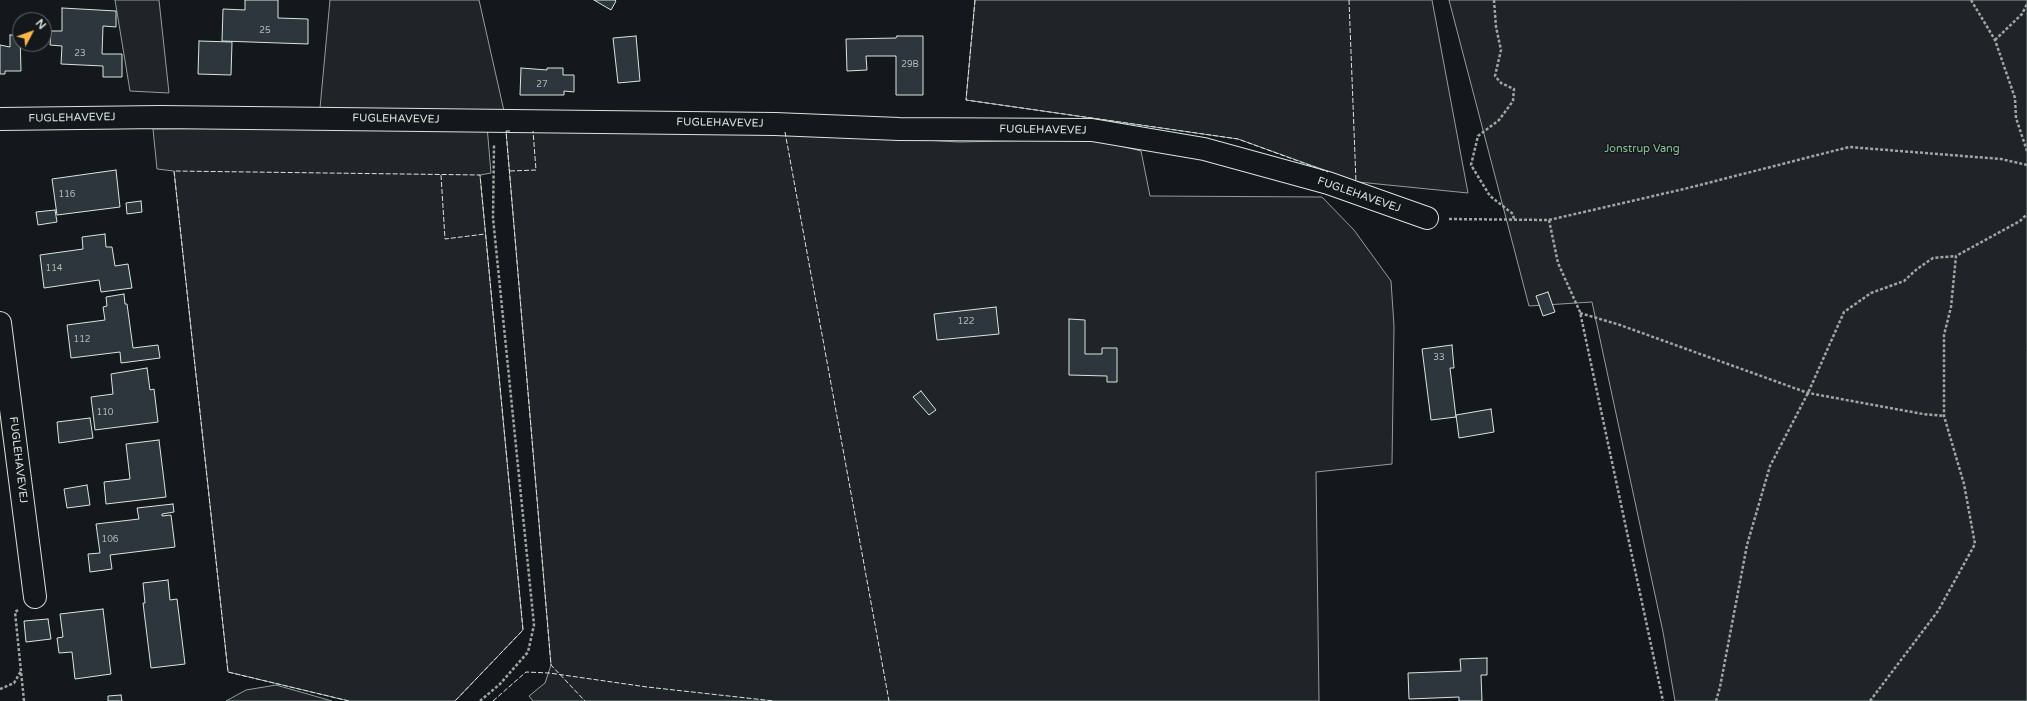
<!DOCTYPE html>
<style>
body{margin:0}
#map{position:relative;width:2027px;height:701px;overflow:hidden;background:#14181c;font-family:"Varela Round",sans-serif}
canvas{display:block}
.north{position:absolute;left:12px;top:12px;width:40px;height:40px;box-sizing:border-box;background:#14181c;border:1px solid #626a69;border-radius:50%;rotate:49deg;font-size:11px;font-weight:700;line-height:16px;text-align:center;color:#d8e6dc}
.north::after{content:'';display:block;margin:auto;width:14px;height:18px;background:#ffb74d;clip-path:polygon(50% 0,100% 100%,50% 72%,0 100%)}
</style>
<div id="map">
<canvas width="2027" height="701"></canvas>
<div class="north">N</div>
</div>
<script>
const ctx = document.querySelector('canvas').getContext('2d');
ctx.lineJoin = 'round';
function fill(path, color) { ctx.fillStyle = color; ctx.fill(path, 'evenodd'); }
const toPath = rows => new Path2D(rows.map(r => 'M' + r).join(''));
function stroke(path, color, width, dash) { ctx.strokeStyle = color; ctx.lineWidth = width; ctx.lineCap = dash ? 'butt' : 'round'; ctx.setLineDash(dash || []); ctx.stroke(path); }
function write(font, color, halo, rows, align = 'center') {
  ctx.font = font + ' "Varela Round",sans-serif'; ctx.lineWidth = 3; ctx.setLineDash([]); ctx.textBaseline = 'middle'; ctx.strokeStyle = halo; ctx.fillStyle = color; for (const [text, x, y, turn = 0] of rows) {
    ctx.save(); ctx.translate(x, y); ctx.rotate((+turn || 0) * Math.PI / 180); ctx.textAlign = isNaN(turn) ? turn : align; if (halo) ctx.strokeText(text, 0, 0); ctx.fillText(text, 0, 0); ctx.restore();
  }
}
const green = toPath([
 [115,0,159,0,169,93,130,91,115,0],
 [330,0,479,0,504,111,320,108,330,0],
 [975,0,1432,0,1468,193,1358,182,1238,139,966,100,975,0],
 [1449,0,2027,0,2027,701,1675,701,1663,632,1592,302,1529,306,1449,0],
 [487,126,491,173,480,175,523,630,455,701,349,701,228,672,174,171,157,169,153,129,487,126],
 [506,131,785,132,959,142,1091,139,1141,151,1150,196,1322,197,1354,230,1391,281,1394,326,1392,464,1316,472,1319,701,533,701,529,696,545,683,551,665,506,131],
 [276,685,332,701,226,701,246,690,276,685]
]);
fill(green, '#202428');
stroke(green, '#939e99', 1);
const building = toPath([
 [245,0,278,0,278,18,308,19,308,44,222,41,223,9,245,10,245,0],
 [594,0,615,0,616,1,611,10,594,0],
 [62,8,116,11,116,27,103,26,102,54,122,54,122,77,103,77,103,66,61,64,62,46,50,45,51,31,62,31,62,8],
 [10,35,20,35,21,71,5,71,5,74,0,74,0,45,10,47,10,35],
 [636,36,640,81,618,83,613,38,636,36],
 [897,36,923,36,923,95,896,95,896,56,866,56,867,70,847,71,846,39,896,38,897,36],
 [199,41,232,42,231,75,198,74,199,41],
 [521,68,547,70,547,68,563,68,563,75,574,75,574,92,564,91,564,95,520,95,521,68],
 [116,170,120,207,57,215,52,179,116,170],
 [141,201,142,212,127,214,126,203,141,201],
 [55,210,57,222,38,225,36,212,55,210],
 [105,234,106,247,112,247,115,266,128,264,132,288,101,292,99,280,44,288,40,255,83,249,82,237,105,234],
 [1548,292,1555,312,1543,316,1536,296,1548,292],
 [124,294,125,304,127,304,133,348,158,345,160,358,121,363,120,352,71,358,67,325,105,320,103,307,107,306,106,297,124,294],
 [996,307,999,334,937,340,934,314,996,307],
 [1069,319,1085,320,1085,354,1102,354,1102,348,1117,348,1117,382,1107,382,1107,376,1069,375,1069,319],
 [1452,345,1454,368,1450,368,1456,417,1431,420,1422,349,1452,345],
 [147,368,150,390,154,389,158,422,95,430,91,397,113,394,111,374,147,368],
 [921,391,936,410,929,415,913,397,921,391],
 [1491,409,1494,432,1459,438,1456,415,1491,409],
 [90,418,93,438,59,443,57,422,90,418],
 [159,440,166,497,106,504,104,482,130,479,126,444,159,440],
 [87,485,90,505,67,508,64,489,87,485],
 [173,504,174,512,162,514,162,516,171,515,175,547,110,555,112,569,90,572,88,554,100,553,96,524,139,519,137,508,173,504],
 [168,580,170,600,177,599,185,664,151,668,143,603,145,603,143,583,168,580],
 [103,609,111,674,75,679,72,652,59,653,57,638,63,637,60,614,103,609],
 [48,619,51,639,26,642,24,621,48,619],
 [1487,658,1487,675,1481,675,1482,701,1459,701,1459,697,1409,699,1408,673,1461,671,1460,659,1487,658],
 [121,695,122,701,108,701,108,696,121,695]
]);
fill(building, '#2c363c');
stroke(building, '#d8e6dc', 1);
const minor = toPath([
 [0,119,160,117,775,124,899,129,1092,130,1204,149,1328,183,1427,218],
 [0,323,35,597]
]);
stroke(minor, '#d8e6dc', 24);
stroke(toPath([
 [1494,0,1496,27,1501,50,1495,76,1501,83,1514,89,1513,101,1499,120,1478,136,1471,165,1490,196,1513,214,1514,220],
 [1971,0,1995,40,2015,98,2016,118,2027,151],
 [1995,40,2022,14,2027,4],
 [1449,219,1549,220,1558,263,1580,312,1663,701],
 [1549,220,1684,189,1849,147,2001,159,2027,165],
 [1580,313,1620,325,1808,393,1923,414,1944,416],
 [18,610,15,612,24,701],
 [0,689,14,683,21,671],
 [480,701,500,684,528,652,534,625,493,218,494,145],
 [1716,701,1720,687,1747,545,1770,466,1808,393,1844,312,1871,293,1904,281,1917,269,1933,258,1956,256],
 [1870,701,1938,611,1975,544,1964,484,1944,416,1944,335,1951,307,1956,256,2020,221,2027,214]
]), '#9da8a2', 2.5, [3, 2]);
stroke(minor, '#14181c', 22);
stroke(toPath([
 [975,0,966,100,1238,139,1328,172],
 [1349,0,1356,182],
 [510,131,506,131,551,665,585,701],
 [785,132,889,701],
 [510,171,536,170,533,131],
 [441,175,445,239,485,234],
 [349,701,228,672,174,171,480,175,523,630,455,701],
 [493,701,526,672,549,673,647,687,774,701]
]), '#d8e6dc', 1, [5, 2]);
write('9px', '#adbab4', null, [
 ["25",265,31],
 ["23",80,54],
 ["29B",910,65],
 ["27",542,85],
 ["116",67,195],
 ["114",54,269],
 ["122",966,322],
 ["112",82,340],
 ["33",1439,358],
 ["110",105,413],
 ["106",110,540]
]);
write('11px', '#d8e6dc', '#14181c', [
 ["FUGLEHAVEVEJ",72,118,-1],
 ["FUGLEHAVEVEJ",396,119,1],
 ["FUGLEHAVEVEJ",720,123,1],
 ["FUGLEHAVEVEJ",1043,130,1],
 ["FUGLEHAVEVEJ",1359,195,19],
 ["FUGLEHAVEVEJ",18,460,83]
]);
write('11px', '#8ac095', '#14181c', [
 ["Jonstrup Vang",1642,149]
]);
</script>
